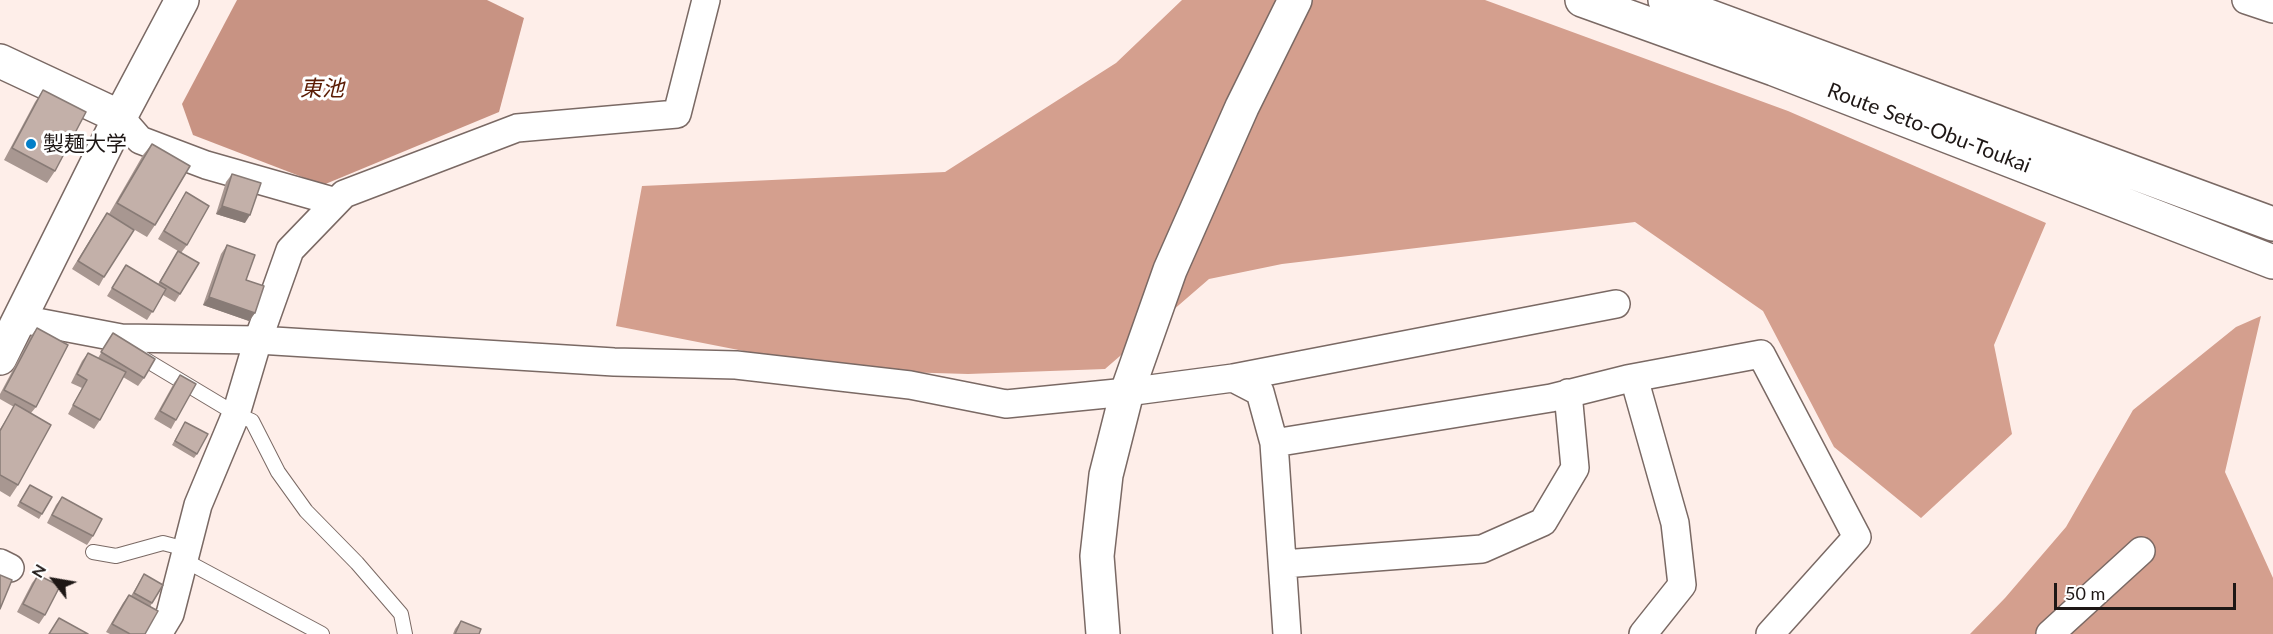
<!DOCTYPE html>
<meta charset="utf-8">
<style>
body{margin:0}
#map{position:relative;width:2273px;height:634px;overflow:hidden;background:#feeee9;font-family:Lato,sans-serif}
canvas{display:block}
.north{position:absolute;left:24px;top:550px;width:60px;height:60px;-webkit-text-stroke:4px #fff;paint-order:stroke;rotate:301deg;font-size:16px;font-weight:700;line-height:24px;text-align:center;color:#1e1715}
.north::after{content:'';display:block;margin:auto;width:21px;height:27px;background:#1e1715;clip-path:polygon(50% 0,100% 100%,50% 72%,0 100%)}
.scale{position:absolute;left:2054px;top:583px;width:182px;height:27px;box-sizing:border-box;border:3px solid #1e1715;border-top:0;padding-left:8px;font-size:18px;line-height:21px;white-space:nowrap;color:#1e1715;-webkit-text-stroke:4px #fff;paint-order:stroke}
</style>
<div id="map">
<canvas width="2273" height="634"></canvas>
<div class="north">N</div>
<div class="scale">50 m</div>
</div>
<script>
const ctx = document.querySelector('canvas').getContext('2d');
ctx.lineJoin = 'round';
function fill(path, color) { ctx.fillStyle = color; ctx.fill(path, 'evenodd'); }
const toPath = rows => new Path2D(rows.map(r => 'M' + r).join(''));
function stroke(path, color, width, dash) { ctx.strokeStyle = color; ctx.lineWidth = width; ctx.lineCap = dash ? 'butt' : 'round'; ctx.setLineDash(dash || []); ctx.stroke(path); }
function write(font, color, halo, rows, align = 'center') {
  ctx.font = font + ' Lato,"Noto Sans JP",sans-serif'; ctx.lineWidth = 6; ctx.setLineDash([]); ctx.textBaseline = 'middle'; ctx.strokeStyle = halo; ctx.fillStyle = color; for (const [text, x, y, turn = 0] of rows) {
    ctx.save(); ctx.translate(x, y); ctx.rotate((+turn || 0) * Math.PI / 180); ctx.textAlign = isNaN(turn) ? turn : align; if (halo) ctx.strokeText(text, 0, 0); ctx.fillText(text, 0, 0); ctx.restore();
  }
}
fill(toPath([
 [1182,0,1485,0,1788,111,2046,223,1994,345,2012,434,1921,518,1834,447,1763,311,1635,222,1282,264,1209,279,1105,369,968,374,867,371,754,353,616,326,642,186,945,172,1116,63],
 [2261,316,2225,472,2273,578,2273,634,1970,634,2005,598,2066,527,2133,410,2236,327]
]), '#d49f8e');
fill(toPath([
 [237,0,487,0,524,18,499,112,323,185,193,135,182,104]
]), '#c89383');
const service = toPath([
 [136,354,236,414,252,421,278,472,306,511,357,563,401,614,405,634],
 [93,552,116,556,163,543,186,549],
 [184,560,322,634]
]);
const minor = toPath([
 [2246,0,2273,9],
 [120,117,140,140,206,165,336,202],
 [21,319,121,338,258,340,614,362,736,365,910,385,1006,404,1127,392,1233,378,1616,304],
 [1233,378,1260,392,1274,443],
 [1634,378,1675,523,1682,585,1643,634],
 [0,563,10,568],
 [1283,564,1482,549,1543,522,1575,468,1568,393],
 [158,634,170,614,198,505,236,414,258,340,290,250,344,194,517,128,677,114,706,0],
 [1287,634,1274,443,1551,398,1627,379,1761,354,1857,537,1770,634],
 [2050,634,2141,551]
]);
const tertiary = toPath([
 [0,61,120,117],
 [1103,634,1097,556,1106,475,1127,392,1170,270,1242,107,1295,0]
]);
const primary = toPath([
 [1582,0,1774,69,2273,262],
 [1665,0,2273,224],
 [0,358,120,117,182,0]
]);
stroke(service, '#7a6964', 16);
stroke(minor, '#7a6964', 30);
stroke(tertiary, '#7a6964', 36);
stroke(primary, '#7a6964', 36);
stroke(service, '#fff', 14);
stroke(minor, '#fff', 27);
stroke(tertiary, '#fff', 33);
stroke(primary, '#fff', 33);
fill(toPath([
 [43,90,55,171,47,183,4,160,35,102],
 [152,144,155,225,147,237,116,219,104,277,99,286,72,269,101,222,107,213,109,214,143,155],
 [232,174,245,223,216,214,226,182],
 [186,192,187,245,181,253,180,294,175,302,163,295,147,320,107,296,126,265,158,284,178,251,158,239],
 [227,245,246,280,255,313,249,321,203,305,221,254],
 [37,328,36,407,31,413,18,485,10,497,0,491,0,429,14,407,0,399,0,394,31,336],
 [113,333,144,378,138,386,123,377,100,420,94,429,68,414,82,388,71,383,82,361,88,353,98,358],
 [180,375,176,420,171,429,154,419,174,383],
 [185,422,197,454,194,458,172,445],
 [30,485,42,514,39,519,17,506],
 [62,497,93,536,87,545,47,523,56,505],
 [144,574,152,603,150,607,145,634,110,634,106,632,123,603,129,595,131,596],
 [38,575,45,615,39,624,17,612,32,583],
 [461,621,479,634,453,634,455,629]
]), '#a89791');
fill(toPath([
 [222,206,250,215,245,223,216,214],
 [209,297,255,313,249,321,203,305]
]), '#887b76');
const building = toPath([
 [43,90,86,112,55,171,12,148,43,90],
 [152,144,190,166,155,225,117,203,152,144],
 [232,174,261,183,250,215,222,206,232,174],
 [186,192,209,206,187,245,164,231,186,192],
 [107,213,134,230,104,277,78,261,107,213],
 [227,245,255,255,246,280,264,286,255,313,209,297,227,245],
 [178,251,199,263,180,294,160,282,178,251],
 [126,265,166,289,153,312,112,288,126,265],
 [37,328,68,345,36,407,4,390,37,328],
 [113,333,155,359,144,378,101,352,113,333],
 [88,353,126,372,100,420,73,405,87,380,77,374,88,353],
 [180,375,196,384,176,420,160,411,180,375],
 [15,404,51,425,18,485,0,475,0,431,15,404],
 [185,422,208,434,197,454,175,441,185,422],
 [30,485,52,497,42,514,20,502,30,485],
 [62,497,102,519,93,536,52,515,62,497],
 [144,574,163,585,152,603,134,593,144,574],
 [0,575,12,580,0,609,0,575],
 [38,575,60,586,45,615,23,604,38,575],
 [129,595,158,611,145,634,130,634,112,624,129,595],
 [59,618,88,634,49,634,59,618],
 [461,621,481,629,479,634,455,634,461,621]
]);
fill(building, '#c3b0a9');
stroke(building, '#887b76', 1.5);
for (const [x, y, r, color] of [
 [31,144,6,"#037fc8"]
]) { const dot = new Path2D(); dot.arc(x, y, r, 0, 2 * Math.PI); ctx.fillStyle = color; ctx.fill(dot); stroke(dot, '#fff', 2); }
write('21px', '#1e1715', '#fff', [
 ["Route Seto-Obu-Toukai",1929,128,21]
]);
write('21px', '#1e1715', '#fff', [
 ["製麺大学",43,144]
], 'left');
write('italic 22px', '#5b1c04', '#fff', [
 ["東池",322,89]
]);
</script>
